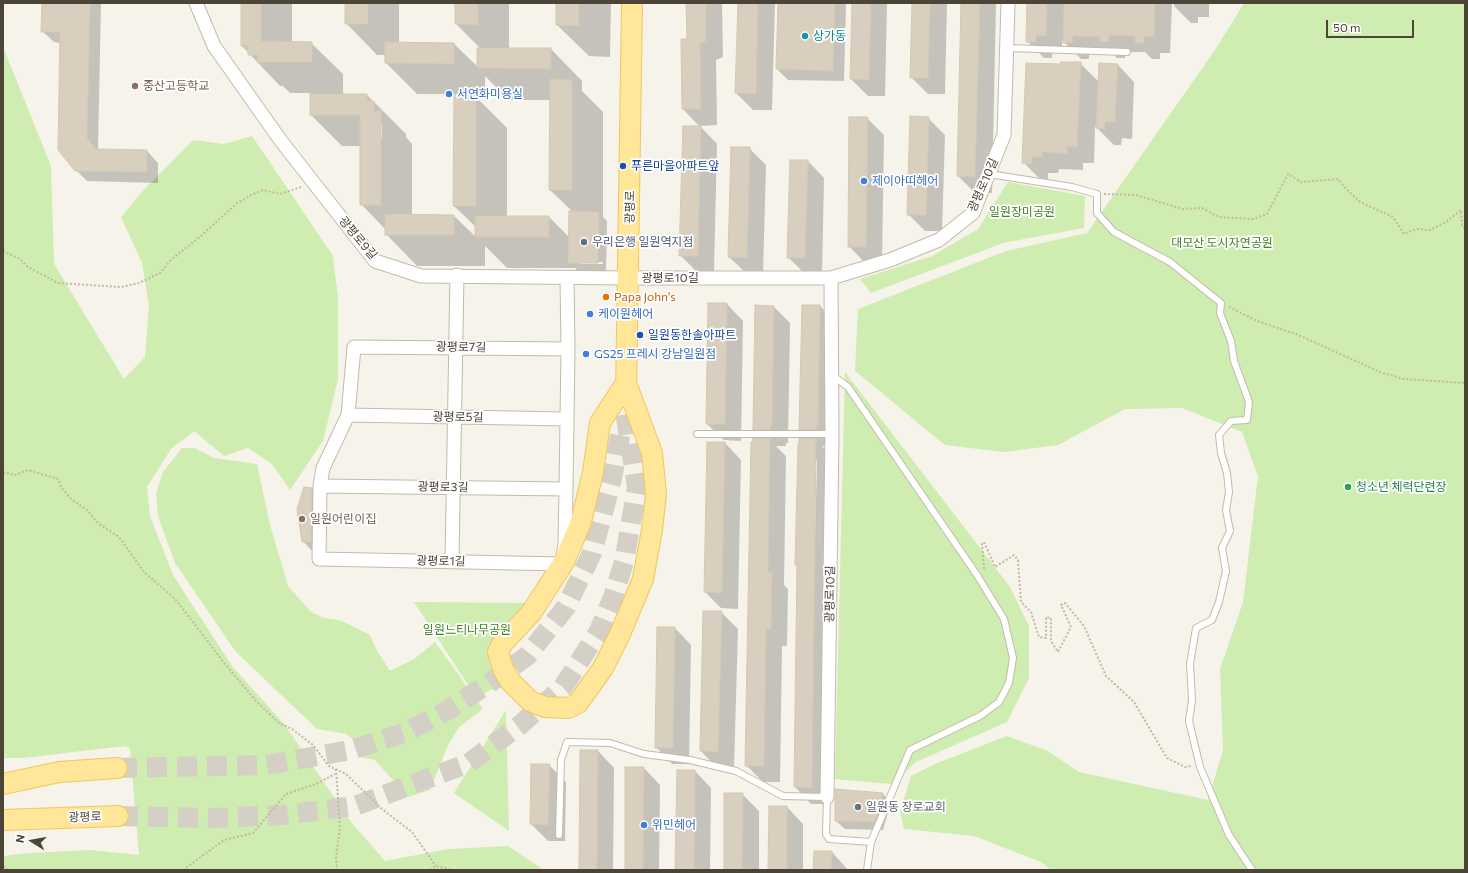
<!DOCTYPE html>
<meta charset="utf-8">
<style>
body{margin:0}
#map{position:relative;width:1468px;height:873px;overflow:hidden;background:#f6f3ea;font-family:Commissioner,sans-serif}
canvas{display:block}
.frame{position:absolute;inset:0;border:4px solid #4b4437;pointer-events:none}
.north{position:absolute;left:12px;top:821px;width:40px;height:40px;-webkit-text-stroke:3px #fff;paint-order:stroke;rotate:281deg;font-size:11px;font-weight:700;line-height:16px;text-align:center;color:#4b4437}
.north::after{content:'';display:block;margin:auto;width:14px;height:18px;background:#4b4437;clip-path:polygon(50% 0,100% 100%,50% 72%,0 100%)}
.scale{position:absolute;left:1326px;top:20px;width:88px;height:18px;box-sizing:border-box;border:2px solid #4b4437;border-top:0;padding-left:5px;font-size:12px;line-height:14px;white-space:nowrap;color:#4b4437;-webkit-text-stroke:3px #fff;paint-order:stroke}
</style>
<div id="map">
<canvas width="1468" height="873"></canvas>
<div class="frame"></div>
<div class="north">N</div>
<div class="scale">50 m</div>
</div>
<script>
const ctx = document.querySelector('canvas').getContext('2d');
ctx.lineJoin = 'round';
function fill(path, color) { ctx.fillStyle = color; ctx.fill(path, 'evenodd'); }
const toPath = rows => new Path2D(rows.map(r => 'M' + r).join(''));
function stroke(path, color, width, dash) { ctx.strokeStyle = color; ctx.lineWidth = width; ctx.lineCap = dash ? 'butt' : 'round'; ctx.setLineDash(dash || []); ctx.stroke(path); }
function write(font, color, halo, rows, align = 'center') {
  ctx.font = font + ' Commissioner,"Noto Sans KR",sans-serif'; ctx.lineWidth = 3.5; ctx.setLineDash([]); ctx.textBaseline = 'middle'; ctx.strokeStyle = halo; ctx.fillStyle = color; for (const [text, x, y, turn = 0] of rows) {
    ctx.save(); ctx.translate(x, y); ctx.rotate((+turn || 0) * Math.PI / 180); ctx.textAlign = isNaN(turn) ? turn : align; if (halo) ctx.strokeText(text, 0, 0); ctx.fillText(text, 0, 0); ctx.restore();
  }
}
fill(toPath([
 [1244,3,1465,3,1465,870,1051,870,1041,862,974,836,904,829,900,812,911,776,935,764,1007,736,1048,751,1079,772,1208,800,1223,750,1220,669,1243,602,1258,476,1242,432,1182,408,1125,409,1058,445,1004,452,945,445,855,371,858,309,1006,251,1087,233,1217,47],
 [3,47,51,166,54,264,124,379,145,357,149,305,142,263,121,217,140,194,193,140,224,144,252,136,333,256,338,297,338,379,323,441,290,490,272,464,248,448,224,456,194,431,171,449,147,487,150,516,173,575,232,666,285,725,351,822,385,861,449,849,508,846,544,870,3,870,3,856,29,853,91,850,139,855,130,748,124,746,24,758,3,758],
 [1008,182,1085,196,1084,228,1003,243,871,293,860,279,932,256,978,229],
 [845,372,1010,587,1029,626,1029,678,1007,722,916,762,892,784,835,779],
 [182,448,195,448,214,458,257,464,270,525,288,586,311,612,324,618,340,620,370,635,377,651,390,671,414,659,435,642,483,709,459,727,448,745,430,790,408,797,375,760,361,757,355,741,346,734,317,729,236,652,175,563,158,516,156,493,163,472],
 [414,602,528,603,492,643,498,687,476,697],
 [506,710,509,831,454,793]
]), '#cfedb0');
fill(toPath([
 [43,3,101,3,98,150,147,151,158,163,158,183,87,181,76,170,61,43,54,42,42,31],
 [242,3,292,3,292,43,311,43,343,74,343,95,367,95,406,134,406,137,412,144,412,215,454,216,476,237,476,227,454,206,455,94,417,94,386,63,386,55,377,55,346,23,346,3,399,3,399,44,454,44,478,67,481,49,456,24,456,3,509,3,509,49,551,49,582,81,582,91,603,112,603,217,607,221,606,271,578,271,575,268,507,268,485,246,485,266,417,266,386,234,386,230,361,204,361,146,342,146,311,115,311,93,290,93,283,86,280,86,242,46],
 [485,76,509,100,551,100,550,190,573,212,570,238,549,217,507,217,507,128,474,95,485,95],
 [380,125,382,125,382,139,380,137],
 [581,262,603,262,603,264,581,264],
 [557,3,611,3,610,57,589,56,557,25],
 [687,3,722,3,723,57,716,60,717,125,699,126,683,109,688,40],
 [739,3,775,3,772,110,753,110,736,93],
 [779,3,844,3,846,5,844,81,788,80,777,69],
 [853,3,887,3,885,96,868,96,851,79],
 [913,3,947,3,945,94,928,94,911,77],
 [962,3,996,3,992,193,974,192,958,176],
 [1028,3,1172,3,1170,53,1160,53,1160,59,1152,59,1145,52,1125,52,1125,58,1117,58,1112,53,1089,52,1089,59,1081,59,1062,40,1062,52,1052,52,1052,58,1044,58,1027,41],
 [1174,3,1209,3,1209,17,1198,17,1198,23,1191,23,1174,6],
 [1080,63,1099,82,1118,65,1134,82,1132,139,1122,138,1121,145,1114,145,1095,126,1094,163,1083,163,1083,170,1059,169,1058,173,1048,173,1048,180,1040,179,1024,163,1062,65],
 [867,118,884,135,882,263,865,263,849,246],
 [928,118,945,135,942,231,925,231,908,214],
 [701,127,717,144,714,272,697,272,680,255],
 [749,148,766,165,763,274,746,273,729,257],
 [808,161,824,178,822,274,805,274,788,257],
 [727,304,743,321,741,441,724,440,707,424],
 [820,306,836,323,832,446,822,446,832,456,828,804,811,804,795,787,798,566,796,564,811,440,800,429],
 [815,460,817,460,814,580,812,580],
 [774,307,790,323,788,443,786,443,786,446,776,446,786,456,784,585,788,589,787,646,782,646,780,782,763,782,746,765,765,440,754,429],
 [725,443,741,460,738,609,721,608,705,592],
 [312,489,320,497,319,550,311,550,303,541],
 [721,612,738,629,734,768,717,768,701,751],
 [675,628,691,645,689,764,672,764,656,747],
 [598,751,614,768,613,870,580,870],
 [549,765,566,782,565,841,548,841,531,824],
 [644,768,660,785,659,870,626,870],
 [695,771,711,788,710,870,676,870],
 [836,791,883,794,891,802,883,830,845,829,836,821],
 [742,794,759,811,759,870,725,870],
 [787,807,803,824,803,870,769,870],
 [832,852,848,870,814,870]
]), '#0003');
const building = toPath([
 [42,3,90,3,87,138,96,149,147,150,147,172,75,171,58,150,60,32,41,32,42,3],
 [241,3,261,3,261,41,312,42,312,62,257,62,258,55,248,55,248,46,241,46,241,3],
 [345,3,368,3,368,24,345,24,345,3],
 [455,3,478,3,478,25,455,24,455,3],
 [556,3,579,3,579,26,556,25,556,3],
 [686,3,706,3,706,41,700,43,701,109,682,109,681,39,687,39,686,3],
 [738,3,758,3,756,94,735,93,738,3],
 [778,3,835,3,833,71,776,69,778,3],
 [852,3,871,3,869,80,850,79,852,3],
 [912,3,930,3,928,78,910,78,912,3],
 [961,3,980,3,975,177,957,176,961,3],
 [1027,3,1047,3,1046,36,1036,35,1036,42,1026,42,1027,3],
 [1064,3,1155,3,1154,37,1144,36,1144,43,1135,43,1135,36,1109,35,1109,42,1099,42,1100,37,1073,36,1072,43,1063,43,1064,3],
 [385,42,454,43,454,64,385,63,385,42],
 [477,48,551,48,551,69,477,68,477,48],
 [1061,62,1081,62,1077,147,1067,147,1067,154,1042,152,1042,157,1032,157,1032,164,1022,163,1026,63,1061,64,1061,62],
 [1099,63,1118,64,1115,122,1105,122,1105,129,1096,128,1099,63],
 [550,79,572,80,572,190,549,190,550,79],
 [310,94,367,94,367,101,374,101,374,111,381,111,381,205,360,205,360,115,310,115,310,94],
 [454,95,476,95,476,206,453,206,454,95],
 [910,116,929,117,926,215,907,215,910,116],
 [849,117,868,117,866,247,848,247,849,117],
 [683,126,701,126,698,256,679,256,683,126],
 [731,147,750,147,747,258,728,257,731,147],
 [790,160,808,160,805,258,787,258,790,160],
 [569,211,599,212,598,263,568,263,569,211],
 [385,214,454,215,454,235,385,235,385,214],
 [475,216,549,216,549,237,475,237,475,216],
 [708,303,727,303,725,424,706,424,708,303],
 [755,305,774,306,772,427,770,427,770,430,753,430,755,305],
 [802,305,820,305,818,426,816,426,816,430,799,430,802,305],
 [753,438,770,438,768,572,772,572,771,629,766,629,764,766,745,766,751,442,753,442,753,438],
 [799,438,816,438,812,788,794,787,797,565,795,565,798,444,799,444,799,438],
 [707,442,725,442,722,593,704,592,707,442],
 [304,487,312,488,311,542,302,542,297,509,304,487],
 [703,611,722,611,718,752,700,751,703,611],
 [657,627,675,627,673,748,655,748,657,627],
 [580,750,598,750,597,870,579,870,580,750],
 [531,764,550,764,548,825,530,824,531,764],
 [625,767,644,767,643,870,625,870,625,767],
 [677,770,695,770,694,870,675,870,677,770],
 [835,789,883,793,875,822,835,821,835,789],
 [724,793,743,793,742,870,724,870,724,793],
 [769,806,787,806,787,870,768,870,769,806],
 [814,851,832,851,831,870,813,870,814,851]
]);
fill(building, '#d9cfbe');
stroke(building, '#d4c8b0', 1);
stroke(toPath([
 [117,768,266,765,351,750,404,733,448,710,488,684,527,656,566,607,592,553,611,483,622,426],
 [118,816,213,818,283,815,355,806,469,763,520,725,563,687,599,631,613,597,624,562,637,487,625,411]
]), '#d4d0c6', 20, [20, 10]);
const lane = toPath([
 [1007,48,1127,52],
 [989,174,1072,187,1097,194,1097,213,1114,232,1170,262,1221,303,1220,313,1231,341,1234,361,1249,402,1247,420,1231,421,1219,435,1221,453,1227,473,1229,492,1226,510,1230,531,1222,548,1226,571,1219,602,1212,620,1196,628,1190,664,1192,700,1189,721,1200,767,1229,835,1252,870],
 [832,375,848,387,977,575,1004,619,1013,658,1009,683,999,702,980,716,910,750,871,842],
 [697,434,832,434],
 [559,835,561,760,567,742,610,743,644,754,690,760,736,771,783,796,827,797,826,834,829,839,871,842,867,870]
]);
const street = toPath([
 [196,3,214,46,281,141,375,261,421,276,629,278,831,278,890,260,939,240,973,213,1004,135,1008,3],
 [567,278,568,349,566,489,565,544,562,564,319,559,320,486,323,468,348,415,354,347,568,349],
 [348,415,567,419],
 [320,486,566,489],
 [452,561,457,275],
 [827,797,832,434,831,278]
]);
const primary = toPath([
 [626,383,652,453,656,494,652,530,643,579,620,634,603,668,578,703,568,708,545,707,530,701,510,681,503,669,498,652,502,644,531,613,564,562,581,522,593,472,600,423,626,383],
 [626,397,632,3],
 [3,784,59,772,117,768],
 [3,820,118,816]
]);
stroke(lane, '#c2bbab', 8);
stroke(street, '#c2bbab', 15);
stroke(primary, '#eec860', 22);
stroke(toPath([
 [1104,194,1136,195,1182,209,1202,208,1219,217,1253,219,1267,214,1288,174,1301,182,1338,179,1346,189,1360,202,1393,217,1404,234,1416,229,1430,230,1446,222,1461,210,1462,226,1465,228],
 [3,251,20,259,28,267,58,283,121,287,139,283,160,273,172,259,201,236,236,204,251,195,263,190,280,194,301,187],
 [1229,307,1257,321,1296,334,1380,372,1403,379,1465,383],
 [3,472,15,475,28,470,58,479,62,488,71,499,87,510,99,524,119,537,144,572,176,600,225,664,257,702,279,723,292,729,313,745,329,766,346,774,382,809,412,832,436,866],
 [984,569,982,544,984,542,995,567,1014,555,1018,560,1021,602,1031,612,1039,637,1046,638,1046,617,1051,618,1051,641,1058,652,1071,627,1061,605,1065,603,1084,626,1106,676,1134,702,1167,758,1185,767,1191,766],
 [336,769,340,827,336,858,337,870],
 [3,866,9,870],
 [183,870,224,840,253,833,286,794,316,784,335,774],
 [430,870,436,866,453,870]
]), '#c5b89b', 2, [2, 2]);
stroke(lane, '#fff', 6);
stroke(street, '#fff', 13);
stroke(primary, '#ffe699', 20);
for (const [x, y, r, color] of [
 [805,36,4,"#0f9aa8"],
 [135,86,4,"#8d6e63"],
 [449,94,4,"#3f7fe0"],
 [623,166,4,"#1a4fb4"],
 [864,181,4,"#3f7fe0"],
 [584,242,4,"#5c6f8a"],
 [606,297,4,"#e8710a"],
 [590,314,4,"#3f7fe0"],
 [640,335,4,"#1a4fb4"],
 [586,354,4,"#3f7fe0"],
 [1348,487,4,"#2e9e5b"],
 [302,519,4,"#8d6e63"],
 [858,807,4,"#6b7280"],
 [644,825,4,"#3f7fe0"]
]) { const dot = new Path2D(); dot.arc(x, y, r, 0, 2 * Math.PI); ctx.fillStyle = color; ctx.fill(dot); stroke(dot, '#fff', 1.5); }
write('12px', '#0d838f', '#fff', [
 ["상가동",813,36]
], 'left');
write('12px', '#785e54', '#fff', [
 ["중산고등학교",143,86],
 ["일원어린이집",310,519]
], 'left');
write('12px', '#366cbe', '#fff', [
 ["서연화미용실",457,94],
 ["제이아띠헤어",872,181],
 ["케이원헤어",598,314],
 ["GS25 프레시 강남일원점",594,354],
 ["위민헤어",652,825]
], 'left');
write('12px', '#164399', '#fff', [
 ["푸른마을아파트앞",631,166],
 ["일원동한솔아파트",648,335]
], 'left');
write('12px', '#4b4437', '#fff', [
 ["광평로10길",983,185,-66],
 ["광평로",630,207,-89],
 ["광평로9길",358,238,50],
 ["광평로10길",670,278],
 ["광평로7길",461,347,1],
 ["광평로5길",458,417,1],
 ["광평로3길",443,487,1],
 ["광평로1길",441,561,1],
 ["광평로10길",830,594,-89],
 ["광평로",85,817,-2]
]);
write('12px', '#448224', '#fff', [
 ["일원장미공원",1022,212],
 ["대모산 도시자연공원",1222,243],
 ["일원느티나무공원",467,630]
]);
write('12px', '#4e5e75', '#fff', [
 ["우리은행 일원역지점",592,242]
], 'left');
write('12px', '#c56008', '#fff', [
 ["Papa John's",614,297]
], 'left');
write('12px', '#27864d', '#fff', [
 ["청소년 체력단련장",1356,487]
], 'left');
write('12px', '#5b616d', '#fff', [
 ["일원동 장로교회",866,807]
], 'left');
</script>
